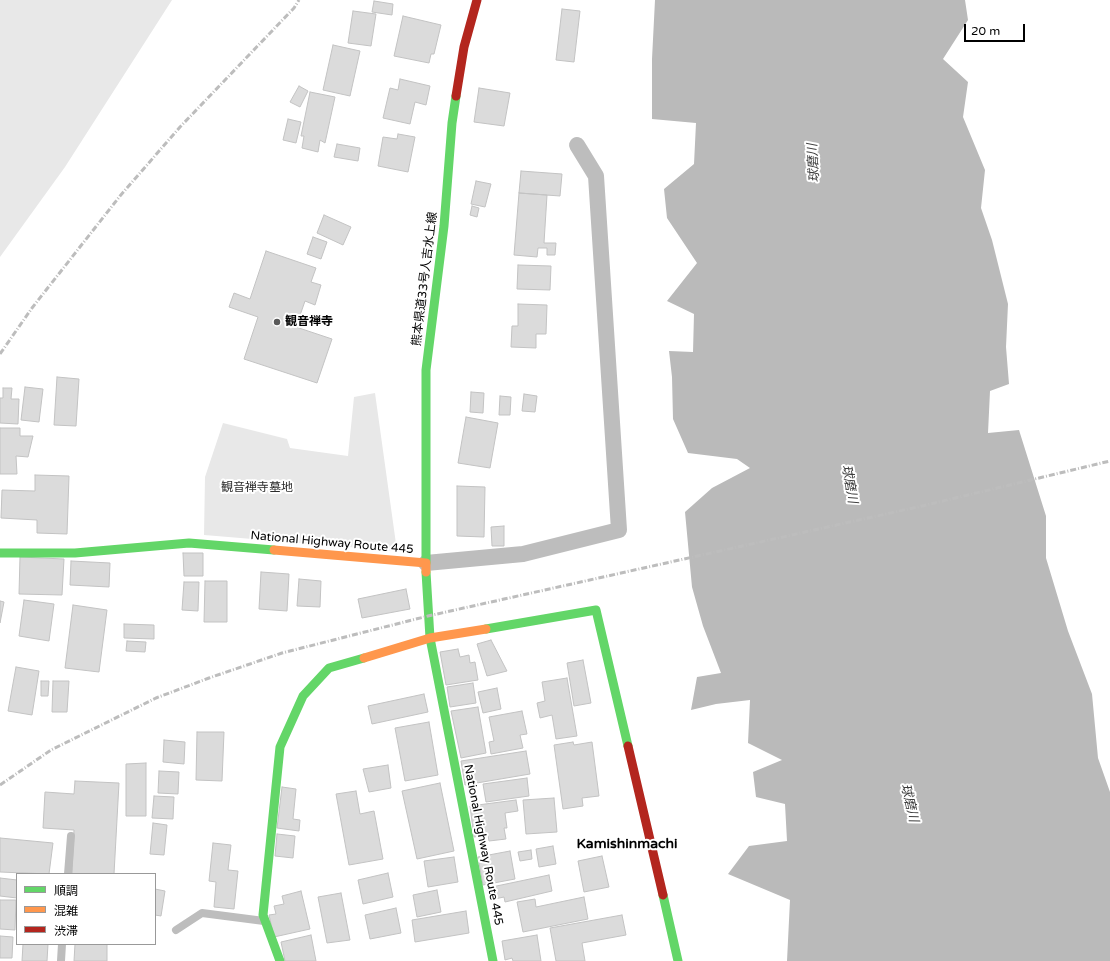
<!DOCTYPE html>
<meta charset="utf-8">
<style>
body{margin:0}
#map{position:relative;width:1110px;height:961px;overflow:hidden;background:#fff;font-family:"Varela Round","Noto Sans JP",sans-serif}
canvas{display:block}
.legend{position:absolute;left:16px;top:873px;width:140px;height:72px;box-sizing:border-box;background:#fff;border:1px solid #999;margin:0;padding:5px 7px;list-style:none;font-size:12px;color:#000}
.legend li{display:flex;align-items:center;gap:8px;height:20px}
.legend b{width:20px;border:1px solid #999}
.scale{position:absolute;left:964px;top:24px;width:61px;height:18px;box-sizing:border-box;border:2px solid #000;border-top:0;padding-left:5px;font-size:12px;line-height:14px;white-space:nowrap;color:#000;-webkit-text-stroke:3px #fff;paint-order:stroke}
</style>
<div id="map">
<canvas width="1110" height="961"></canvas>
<ul class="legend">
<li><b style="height:5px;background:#63d668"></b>順調</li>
<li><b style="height:5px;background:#ff974d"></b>混雑</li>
<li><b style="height:5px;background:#b3261e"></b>渋滞</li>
</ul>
<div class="scale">20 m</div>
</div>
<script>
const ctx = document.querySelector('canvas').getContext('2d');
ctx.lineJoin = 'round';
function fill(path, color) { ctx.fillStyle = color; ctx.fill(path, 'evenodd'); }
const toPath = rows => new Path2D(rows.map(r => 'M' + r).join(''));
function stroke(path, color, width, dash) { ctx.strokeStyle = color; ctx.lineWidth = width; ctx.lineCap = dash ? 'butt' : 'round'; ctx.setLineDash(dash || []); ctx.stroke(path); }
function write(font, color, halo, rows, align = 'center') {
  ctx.font = font + ' "Varela Round","Noto Sans JP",sans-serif'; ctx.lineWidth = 4; ctx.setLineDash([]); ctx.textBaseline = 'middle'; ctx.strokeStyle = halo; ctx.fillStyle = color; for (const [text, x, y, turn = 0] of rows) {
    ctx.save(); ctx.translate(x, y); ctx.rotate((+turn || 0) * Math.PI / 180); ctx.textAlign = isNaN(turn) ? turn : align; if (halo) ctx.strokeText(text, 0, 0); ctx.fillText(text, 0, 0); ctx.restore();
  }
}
fill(toPath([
 [0,0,172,0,65,167,0,257],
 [375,393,397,551,204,535,205,477,223,423,287,439,290,448,348,456,354,397]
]), '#e8e8e8');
fill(toPath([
 [655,0,965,0,968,20,943,59,968,82,963,117,985,170,981,208,992,240,1008,304,1006,347,1009,384,990,391,988,433,1019,430,1046,516,1046,558,1068,631,1092,694,1098,758,1110,792,1110,961,787,961,790,900,728,874,749,846,787,841,785,804,756,797,753,772,782,760,748,743,750,700,716,704,691,710,697,677,721,673,703,626,692,587,685,512,712,488,750,468,737,459,688,453,673,419,672,377,669,351,693,352,694,314,667,301,697,263,667,218,664,189,694,164,696,123,652,119,652,59]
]), '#bababa');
const building = toPath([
 [374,1,393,4,392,15,372,12,374,1],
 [562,9,580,11,574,62,556,60,562,9],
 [353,11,376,14,371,46,348,43,353,11],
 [403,16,441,25,434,54,431,54,429,63,394,56,403,16],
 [333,45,360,51,350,96,323,90,333,45],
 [400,79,430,86,426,105,415,102,410,124,383,118,390,88,398,90,400,79],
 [299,86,308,91,300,107,290,102,299,86],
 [479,88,510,93,504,126,474,122,479,88],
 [310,92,335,97,325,143,320,140,318,152,302,148,304,136,301,136,310,92],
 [288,119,301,122,296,143,283,140,288,119],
 [398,134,415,137,408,172,378,166,383,137,397,139,398,134],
 [337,144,360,148,358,161,334,157,337,144],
 [521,171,562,174,560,196,519,193,521,171],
 [476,181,491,184,485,207,471,204,476,181],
 [519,193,547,195,544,243,556,243,555,255,547,255,547,248,538,248,537,257,514,255,519,193],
 [472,206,479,208,477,217,470,215,472,206],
 [324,215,351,227,343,245,317,233,324,215],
 [313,237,327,242,321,259,307,254,313,237],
 [266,251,316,268,311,282,321,285,315,305,305,301,296,327,332,339,317,383,244,359,258,317,229,307,234,293,250,299,266,251],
 [518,265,551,266,550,290,517,289,518,265],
 [518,304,547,305,546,334,536,334,536,348,511,347,512,326,518,326,518,304],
 [57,377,79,379,76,426,54,425,57,377],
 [25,387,43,389,39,422,21,420,25,387],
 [3,388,12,388,11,399,19,399,18,424,0,423,0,398,3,398,3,388],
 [471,392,484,393,483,413,470,412,471,392],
 [524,394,537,396,535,412,522,411,524,394],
 [500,396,511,397,510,415,499,415,500,396],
 [466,417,498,423,490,468,458,463,466,417],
 [0,428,20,428,20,436,33,436,28,457,16,456,17,474,0,474,0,428],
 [35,475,69,476,67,534,37,533,37,520,1,518,2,490,35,491,35,475],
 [457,486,485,487,484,537,457,536,457,486],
 [504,526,504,546,492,546,491,527,504,526],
 [183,553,203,553,203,576,184,576,183,553],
 [20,557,64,559,62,595,19,594,20,557],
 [71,561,110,563,109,587,70,585,71,561],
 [261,572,289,574,287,611,259,609,261,572],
 [299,579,321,581,320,607,297,606,299,579],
 [205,581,227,581,227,622,204,622,205,581],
 [184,582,199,582,198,611,182,610,184,582],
 [406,589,410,609,362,618,358,599,406,589],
 [24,600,54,604,49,641,19,636,24,600],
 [0,601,4,602,0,623,0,601],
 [73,605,107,610,99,672,65,668,73,605],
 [124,624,154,625,154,639,124,638,124,624],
 [491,640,507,671,487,676,477,644,491,640],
 [127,641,146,642,145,652,126,651,127,641],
 [458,649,460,657,469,655,470,663,475,662,478,680,446,685,440,652,458,649],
 [583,660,591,703,574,706,567,663,583,660],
 [16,667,39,671,32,715,8,711,16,667],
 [567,678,577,736,556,739,552,715,540,718,537,703,545,701,542,682,567,678],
 [41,681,49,681,48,696,41,696,41,681],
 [53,681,69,681,67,712,52,712,53,681],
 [473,683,476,703,450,707,447,687,473,683],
 [497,688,501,709,483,713,478,692,497,688],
 [424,694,428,712,372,724,368,706,424,694],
 [478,707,486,753,461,758,451,711,478,707],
 [522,711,527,734,520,735,523,748,491,754,489,742,494,741,489,717,522,711],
 [429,722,438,775,405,781,395,728,429,722],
 [197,732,224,732,222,781,196,780,197,732],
 [164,740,185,742,184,764,163,762,164,740],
 [573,742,574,745,592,742,599,796,582,798,583,806,563,809,554,745,573,742],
 [526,751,530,774,465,785,461,761,526,751],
 [146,763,146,816,126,816,126,764,146,763],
 [388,765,391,788,369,792,363,769,388,765],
 [159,771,179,772,178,794,158,793,159,771],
 [527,778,529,796,486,802,483,784,527,778],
 [75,781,119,783,114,874,72,874,74,830,43,828,45,792,74,794,75,781],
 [440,783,454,851,417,859,402,791,440,783],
 [282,787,296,789,293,819,300,820,299,831,277,828,282,787],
 [356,791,360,814,374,811,383,859,349,865,336,794,356,791],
 [154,796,174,797,173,819,152,818,154,796],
 [554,798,557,832,526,834,523,800,554,798],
 [516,800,518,811,505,813,507,828,504,828,506,839,489,841,488,835,474,837,470,806,516,800],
 [153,823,167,825,164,855,150,854,153,823],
 [277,834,295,836,293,858,275,856,277,834],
 [0,838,53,843,49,874,0,872,0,838],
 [213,843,231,845,228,870,238,871,234,909,214,907,216,882,209,881,213,843],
 [553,846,556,864,539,867,536,849,553,846],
 [531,850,532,859,520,861,518,852,531,850],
 [510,851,515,879,483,885,478,857,510,851],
 [602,856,609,887,584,892,578,861,602,856],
 [454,857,458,882,428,887,424,861,454,857],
 [388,873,393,897,363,904,358,880,388,873],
 [549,875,552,891,505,902,504,897,490,900,487,888,549,875],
 [0,878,17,880,17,898,0,896,0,878],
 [155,889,165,891,161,916,155,915,155,889],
 [437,890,441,912,417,917,413,895,437,890],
 [301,891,310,929,274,937,269,915,276,914,274,906,284,904,282,896,301,891],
 [341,893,350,940,327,943,318,897,341,893],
 [584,897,588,919,523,932,517,902,535,899,536,907,584,897],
 [0,900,16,900,15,930,0,929,0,900],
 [396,908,401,933,370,939,365,915,396,908],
 [466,911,469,933,415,942,412,920,466,911],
 [622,915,626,935,582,943,585,961,556,961,550,928,622,915],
 [311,935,316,961,285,961,281,942,311,935],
 [537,935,541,961,513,961,512,958,505,960,502,941,537,935],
 [0,936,13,937,12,958,0,958,0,936],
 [23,944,48,944,47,961,22,961,23,944],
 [75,944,107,944,107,961,74,961,75,944]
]);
fill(building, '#dbdbdb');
stroke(building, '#c3c3c3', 1);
stroke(toPath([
 [68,874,71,836],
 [176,930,202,913,264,921],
 [61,961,62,944]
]), '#bdbdbd', 8);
stroke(toPath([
 [426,563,523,554,619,530,596,176,577,145]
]), '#bdbdbd', 16);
stroke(toPath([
 [0,553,75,553,189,543,274,550],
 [426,563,426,370,444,226,452,123,456,96],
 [426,572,430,638,493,961],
 [486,629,596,610,628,746],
 [663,895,678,961],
 [280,961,263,915,280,747,303,696,329,668,364,658]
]), '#63d668', 9);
stroke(toPath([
 [274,550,426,563,426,572],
 [364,658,430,638,486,629]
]), '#ff974d', 9);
stroke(toPath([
 [456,96,464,47,477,0],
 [628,746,663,895]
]), '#b3261e', 9);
stroke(toPath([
 [0,354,32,308,120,196,180,127,294,8,299,0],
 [0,785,51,750,156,698,209,678,282,653,428,616,922,506,1110,461]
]), '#bdbdbd', 3, [6, 2, 1, 2]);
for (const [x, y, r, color] of [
 [277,322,4,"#595959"]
]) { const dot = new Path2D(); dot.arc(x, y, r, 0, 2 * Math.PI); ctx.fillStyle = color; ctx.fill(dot); stroke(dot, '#fff', 1.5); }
write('12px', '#000', '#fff', [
 ["熊本県道33号人吉水上線",425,279,-83],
 ["National Highway Route 445",332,543,5],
 ["National Highway Route 445",483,845,79]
]);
write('bold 12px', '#000', '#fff', [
 ["観音禅寺",285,322]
], 'left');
write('12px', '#2c2c2c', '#fff', [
 ["観音禅寺墓地",257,488]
]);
write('italic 13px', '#3d3d3d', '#fff', [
 ["球磨川",814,163,-93],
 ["球磨川",849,484,80],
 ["球磨川",909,803,77]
]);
write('bold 14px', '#000', '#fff', [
 ["Kamishinmachi",627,844]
]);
</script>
